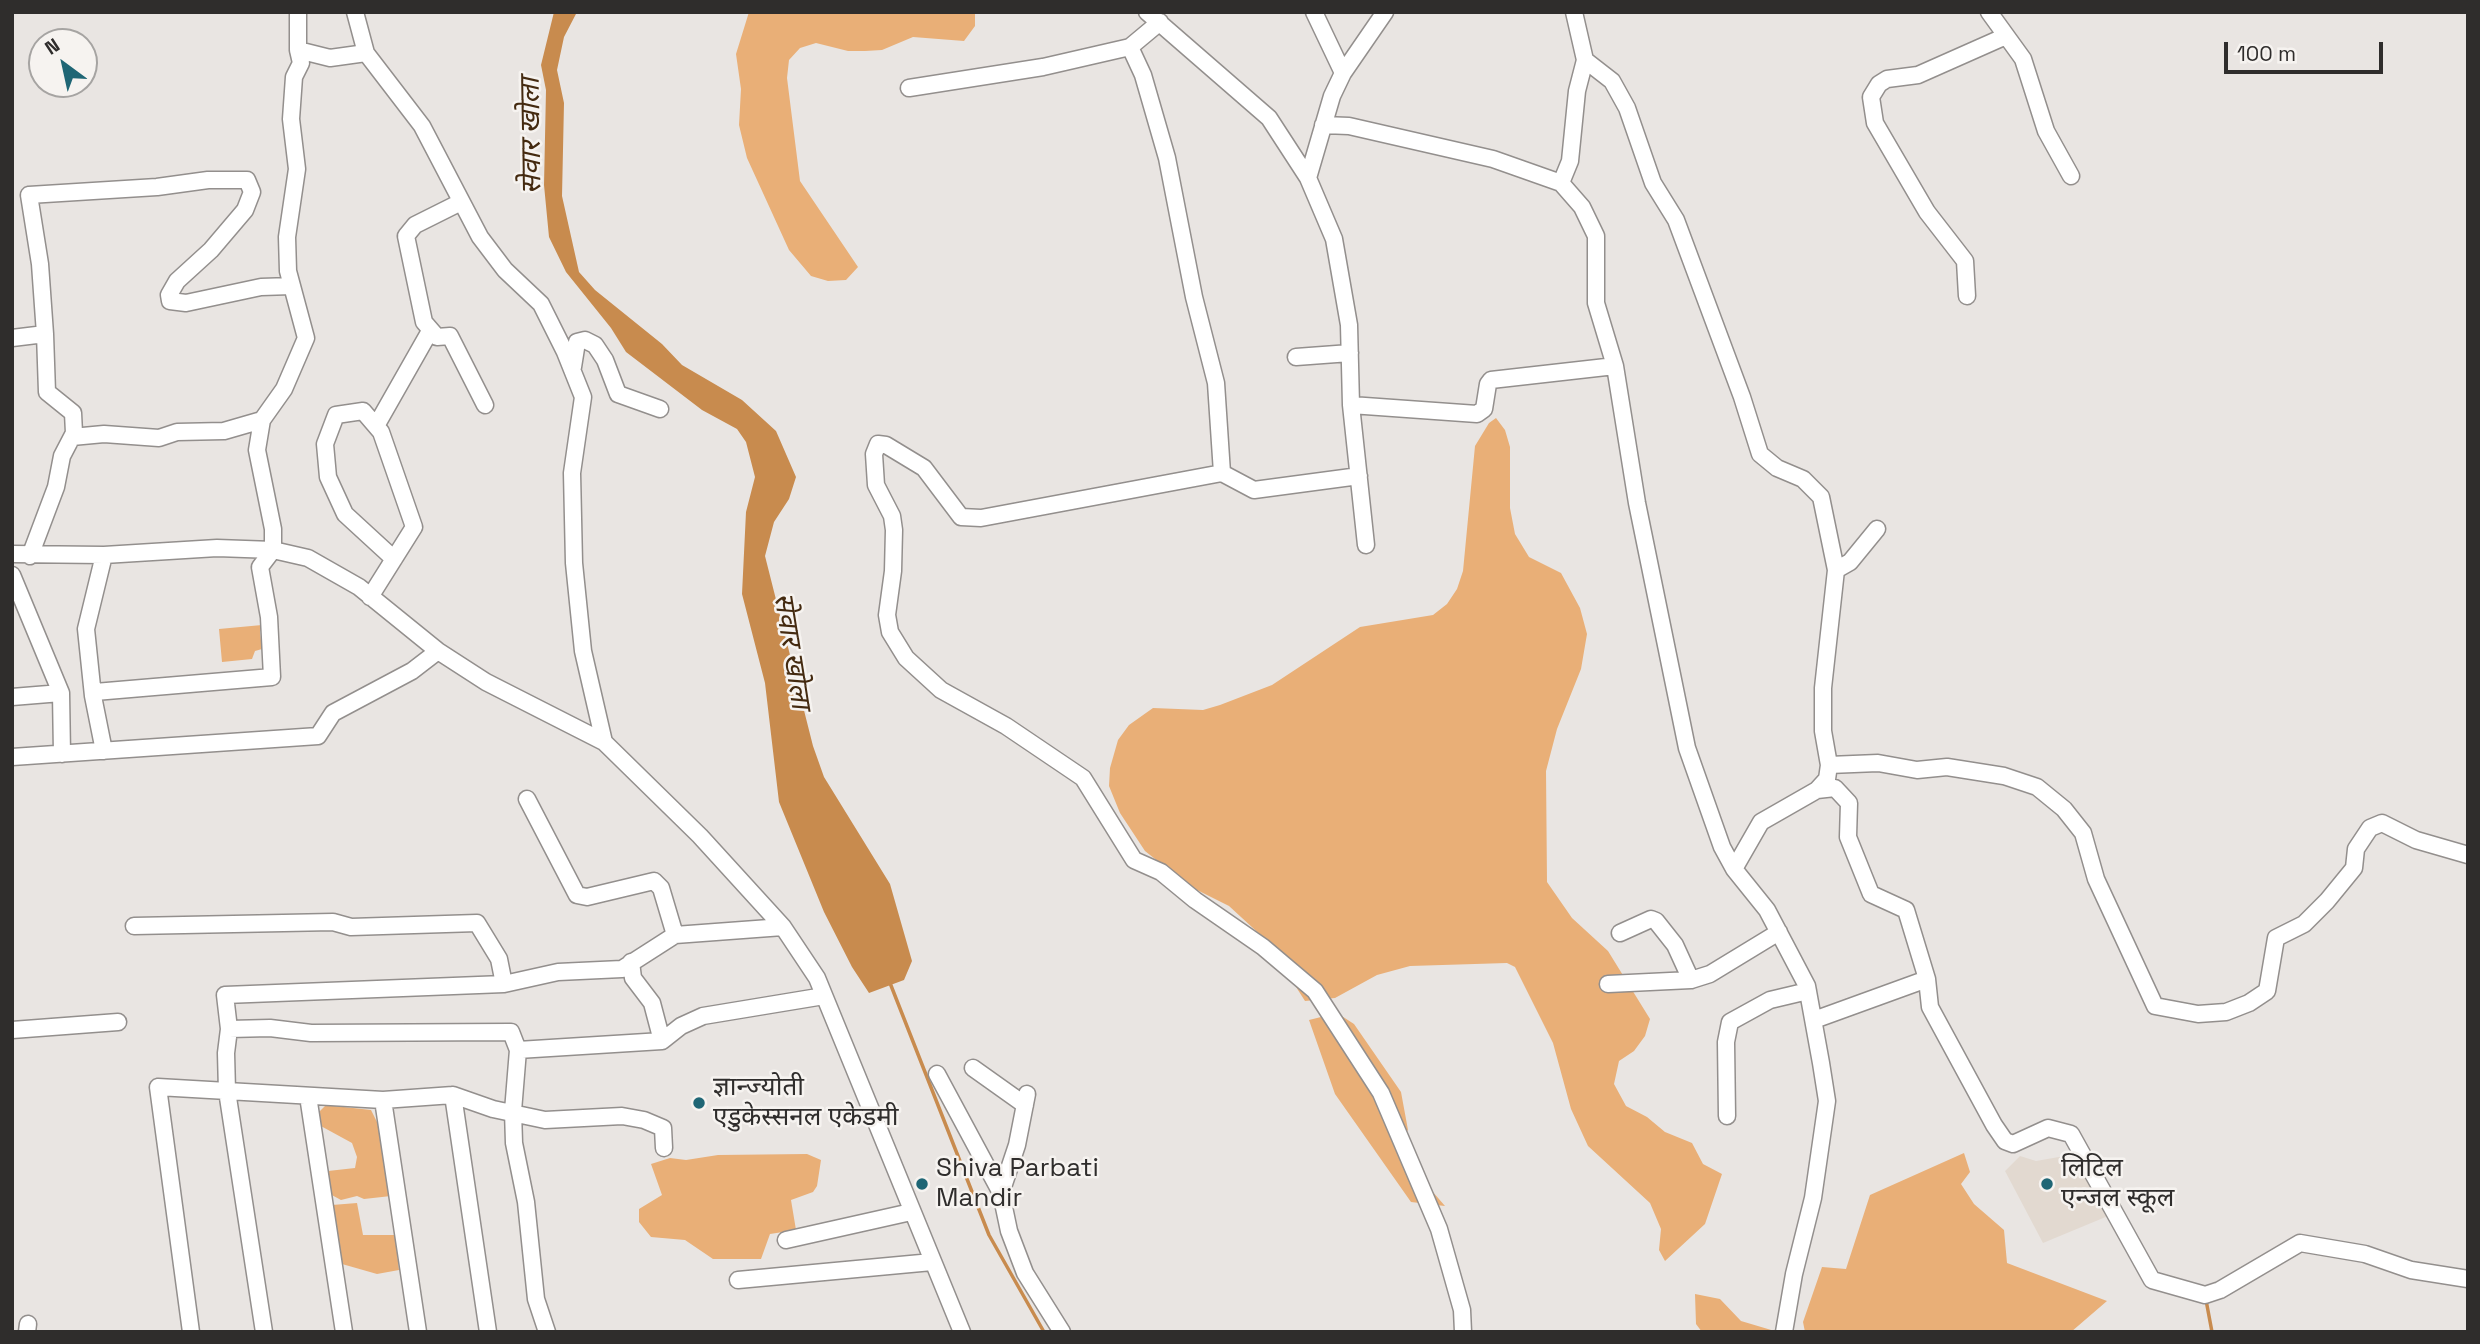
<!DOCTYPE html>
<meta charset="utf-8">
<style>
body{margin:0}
#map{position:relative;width:2480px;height:1344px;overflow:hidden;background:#e9e5e2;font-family:"Space Grotesk",sans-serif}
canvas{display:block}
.frame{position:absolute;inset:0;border:14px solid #2f2d2c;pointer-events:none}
.north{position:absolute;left:28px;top:28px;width:70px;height:70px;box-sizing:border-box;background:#f6f3f0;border:2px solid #a6a4a2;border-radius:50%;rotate:327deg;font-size:19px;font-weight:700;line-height:28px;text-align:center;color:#2f2d2c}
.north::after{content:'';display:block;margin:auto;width:24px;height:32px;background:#1f6675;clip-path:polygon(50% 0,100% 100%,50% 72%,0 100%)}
.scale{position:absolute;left:2224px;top:42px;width:159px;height:32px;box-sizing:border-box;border:4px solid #2f2d2c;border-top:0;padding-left:9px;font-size:21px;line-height:24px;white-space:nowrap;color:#2f2d2c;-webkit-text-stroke:5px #f6f3f0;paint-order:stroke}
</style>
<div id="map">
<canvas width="2480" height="1344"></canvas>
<div class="frame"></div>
<div class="north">N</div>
<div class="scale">100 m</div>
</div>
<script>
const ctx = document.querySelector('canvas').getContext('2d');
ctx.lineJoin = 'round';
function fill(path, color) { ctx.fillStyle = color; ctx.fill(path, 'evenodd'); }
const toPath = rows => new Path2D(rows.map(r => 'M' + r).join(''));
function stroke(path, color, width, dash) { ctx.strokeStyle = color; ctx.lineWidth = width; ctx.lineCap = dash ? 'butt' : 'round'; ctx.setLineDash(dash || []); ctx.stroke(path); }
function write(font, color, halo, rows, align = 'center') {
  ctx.font = font + ' "Space Grotesk","Noto Sans Devanagari",sans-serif'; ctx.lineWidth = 5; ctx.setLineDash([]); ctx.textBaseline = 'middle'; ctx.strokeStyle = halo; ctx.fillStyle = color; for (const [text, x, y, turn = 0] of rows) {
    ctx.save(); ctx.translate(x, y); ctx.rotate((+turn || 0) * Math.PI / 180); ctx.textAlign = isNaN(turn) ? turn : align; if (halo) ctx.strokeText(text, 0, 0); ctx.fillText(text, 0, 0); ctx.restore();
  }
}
fill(toPath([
 [2076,1154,2108,1216,2043,1243,2005,1171,2020,1156,2036,1161]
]), '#e2d9d0');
fill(toPath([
 [749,12,975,12,975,26,964,41,913,37,882,50,865,51,848,51,816,43,800,48,789,60,787,78,800,181,858,267,846,280,828,281,811,276,789,250,747,158,739,125,741,89,736,54],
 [1496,418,1505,430,1510,447,1510,508,1515,534,1529,557,1561,573,1580,608,1587,634,1581,669,1557,729,1546,771,1547,882,1572,918,1608,951,1650,1019,1645,1036,1634,1051,1619,1061,1614,1084,1626,1106,1647,1117,1665,1132,1692,1143,1703,1164,1722,1174,1705,1224,1665,1261,1659,1250,1661,1229,1650,1203,1588,1146,1571,1109,1553,1043,1515,967,1507,963,1410,966,1377,975,1335,998,1305,1001,1266,940,1229,906,1189,886,1145,851,1120,813,1109,786,1110,768,1118,740,1129,725,1153,708,1203,710,1220,705,1272,685,1360,627,1433,615,1447,604,1457,589,1463,571,1475,446,1489,423],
 [262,625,260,632,262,649,255,651,252,659,222,662,219,629],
 [1337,1013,1354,1024,1401,1092,1408,1130,1397,1142,1426,1184,1445,1206,1411,1202,1335,1094,1309,1020],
 [326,1105,371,1110,382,1132,391,1196,364,1199,357,1196,341,1200,328,1193,325,1175,328,1171,355,1168,357,1157,352,1143,319,1125,318,1113],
 [1964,1153,1970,1172,1961,1184,1974,1204,2004,1230,2007,1263,2107,1301,2071,1332,1805,1332,1803,1322,1822,1267,1846,1269,1870,1195],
 [807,1154,821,1160,817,1186,813,1192,791,1200,796,1230,770,1234,761,1259,713,1259,685,1240,651,1237,639,1222,639,1209,662,1195,651,1164,670,1158,686,1160,718,1155],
 [357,1203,363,1235,395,1235,399,1270,377,1274,342,1264,332,1205],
 [1695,1294,1720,1299,1741,1321,1778,1332,1702,1332,1696,1324]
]), '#e9af77');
fill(toPath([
 [554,12,577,12,564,37,557,70,564,103,562,196,579,272,595,290,662,344,682,365,742,400,776,431,796,477,789,499,774,522,765,556,813,746,824,777,890,884,912,961,904,980,869,993,852,967,824,912,779,802,765,683,742,594,746,512,755,477,746,442,737,429,702,410,626,352,611,328,566,272,549,237,544,185,546,90,541,65]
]), '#c88b4e');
stroke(toPath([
 [890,983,989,1235,1044,1332],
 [2206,1300,2212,1332]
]), '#c88b4e', 3.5);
const minor = toPath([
 [298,12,298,50,330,58,366,53],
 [355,12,366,53,422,126,480,237,505,270,541,304,565,352,583,397,572,473,574,563,583,651,604,742],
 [1147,12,1269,118,1308,178,1334,239,1349,325,1351,405,1366,545],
 [1314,12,1343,73],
 [1989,12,2023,59,2046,131,2071,176],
 [1130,47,1143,75,1167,158,1194,297,1216,383,1222,473],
 [1585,60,1612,81,1627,108,1653,183,1676,220,1742,397,1760,454,1777,468,1803,479,1821,497,1836,570,1823,688,1823,731,1829,765,1827,779,1817,790,1761,822,1734,869],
 [909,88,1043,67,1130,47,1160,22],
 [1323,125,1349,126,1493,159,1561,183,1582,207,1596,236,1596,303,1615,366,1637,503,1687,748,1722,847,1734,869,1767,910,1807,986,1821,1063,1827,1101,1813,1198,1794,1274,1784,1332],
 [1308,178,1332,96,1343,73,1385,12],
 [1561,183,1570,161,1577,91,1585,60,1574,12],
 [461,202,415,225,406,236,424,322,437,337,450,336,485,405],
 [1967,296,1965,261,1927,212,1875,123,1871,97,1879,84,1887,79,1918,75,2006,36],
 [45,334,40,264,29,195,157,187,208,180,247,180,252,192,245,210,211,250,177,281,169,295,170,301,186,303,261,287,292,286],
 [12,338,45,334,47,392,73,413,74,433,62,456,56,487,30,556],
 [1296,357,1350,353],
 [573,367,577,342,585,340,595,345,605,360,618,394,660,409],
 [1351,405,1477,414,1484,409,1488,384,1491,380,1615,366],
 [376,426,430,331],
 [72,437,104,434,159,438,177,432,224,431,262,420],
 [1359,476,1254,490,1222,473,981,518,961,517,924,468,886,445,878,444,874,454,876,485,892,516,894,530,893,571,887,615,890,632,906,658,941,690,1006,726,1083,778,1134,860,1161,872,1195,900,1263,947,1315,991,1381,1093,1439,1229,1462,1310,1463,1332],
 [12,554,104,555,217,548,273,550,308,558,359,587,438,651,486,682,604,742,700,836,783,927,817,978,962,1332],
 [1836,570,1850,562,1877,529],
 [12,575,61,693,62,754],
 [370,597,414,527,381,432,363,411,336,415,325,444,328,477,345,514,394,559],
 [95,692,272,677,269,617,260,567,273,550,273,529,257,450,262,420,284,389,306,338,288,271,287,237,297,169,291,119,294,77,301,63,298,50],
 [12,697,61,693],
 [104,751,93,696,86,629,104,555],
 [12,757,318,736,333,713,412,671,438,651],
 [1829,765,1878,763,1917,770,1947,767,2004,776,2037,787,2064,809,2083,833,2096,879,2155,1006,2198,1014,2226,1012,2249,1003,2267,991,2276,938,2304,924,2327,901,2354,868,2356,849,2370,828,2382,823,2416,840,2468,855],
 [1817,790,1835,788,1849,803,1848,837,1871,894,1906,910,1927,979,1930,1007,1994,1125,2005,1141,2013,1144,2048,1128,2071,1134,2152,1280,2205,1295,2220,1290,2300,1243,2365,1254,2411,1270,2468,1279],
 [134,926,333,922,351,927,477,923,499,959,504,984],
 [1620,933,1651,919,1656,921,1675,945,1691,980],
 [675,935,783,927],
 [1608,984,1691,980,1710,974,1779,932],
 [1814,1020,1927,979],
 [229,1029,270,1028,311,1033,511,1032,518,1050,513,1111,514,1143,526,1202,536,1299,547,1332],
 [12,1030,118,1022],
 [662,1041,681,1026,703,1016,824,996],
 [518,1050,662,1041,652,1003,633,978,631,962],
 [973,1068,1025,1105],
 [937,1074,1001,1193],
 [1027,1094,1017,1145,1001,1193,1009,1231,1025,1273,1062,1332],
 [453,1095,488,1332],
 [308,1096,344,1332],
 [383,1100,418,1332],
 [1727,1116,1726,1042,1730,1022,1770,1000,1808,991],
 [786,1240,911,1212],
 [738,1280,932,1262],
 [27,1332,28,1324],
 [191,1332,158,1087,383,1100,453,1095,493,1109,545,1120,622,1116,644,1120,663,1128,664,1148],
 [264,1332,227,1091,226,1053,229,1029,225,995,504,984,558,972,622,969,675,935,661,888,654,881,587,897,577,895,527,799]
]);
stroke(minor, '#938f8d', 19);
stroke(minor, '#fff', 16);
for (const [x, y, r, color] of [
 [699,1103,7,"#1f6675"],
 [922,1184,7,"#1f6675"],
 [2047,1184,7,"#1f6675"]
]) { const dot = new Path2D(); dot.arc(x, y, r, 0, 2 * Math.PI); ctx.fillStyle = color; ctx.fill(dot); stroke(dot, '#f6f3f0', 2.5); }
write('26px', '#2f2d2c', '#f6f3f0', [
 ["ज्ञान्ज्योती",713,1088],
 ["एडुकेस्सनल एकेडमी",713,1118],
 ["Shiva Parbati",936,1169],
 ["Mandir",936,1199],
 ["लिटिल",2061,1169],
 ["एन्जल स्कूल",2061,1199]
], 'left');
write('italic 28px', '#442a10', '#f6f3f0', [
 ["सेवार खोला",532,136,-91],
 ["सेवार खोला",791,651,81]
]);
</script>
